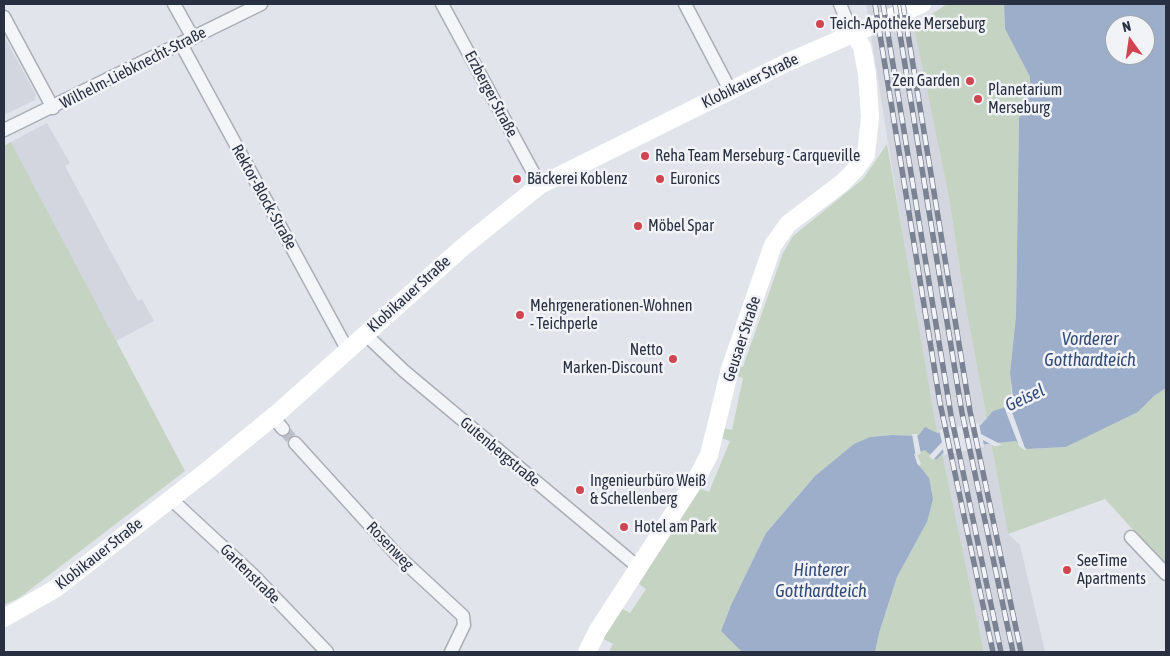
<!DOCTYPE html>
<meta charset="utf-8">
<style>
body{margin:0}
#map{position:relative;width:1170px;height:656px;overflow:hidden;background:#e1e4ea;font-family:"Asap Condensed",sans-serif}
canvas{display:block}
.frame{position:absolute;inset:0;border:5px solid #293041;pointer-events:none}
.north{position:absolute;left:1105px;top:15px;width:50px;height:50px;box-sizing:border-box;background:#f1f3f7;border:1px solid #a1a5ae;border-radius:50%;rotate:346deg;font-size:14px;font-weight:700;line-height:20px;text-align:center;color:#293041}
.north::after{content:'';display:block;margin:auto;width:18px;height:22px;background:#cf4650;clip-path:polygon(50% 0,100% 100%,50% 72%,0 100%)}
</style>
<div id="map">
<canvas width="1170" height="656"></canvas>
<div class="frame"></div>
<div class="north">N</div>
</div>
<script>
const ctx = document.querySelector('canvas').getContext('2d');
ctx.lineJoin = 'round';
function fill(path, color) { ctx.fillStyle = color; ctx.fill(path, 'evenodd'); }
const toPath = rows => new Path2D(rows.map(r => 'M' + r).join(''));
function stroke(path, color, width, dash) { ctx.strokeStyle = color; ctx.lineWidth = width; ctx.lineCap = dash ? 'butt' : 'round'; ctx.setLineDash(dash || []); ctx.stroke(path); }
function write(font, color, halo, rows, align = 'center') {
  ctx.font = font + ' "Asap Condensed",sans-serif'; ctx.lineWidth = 5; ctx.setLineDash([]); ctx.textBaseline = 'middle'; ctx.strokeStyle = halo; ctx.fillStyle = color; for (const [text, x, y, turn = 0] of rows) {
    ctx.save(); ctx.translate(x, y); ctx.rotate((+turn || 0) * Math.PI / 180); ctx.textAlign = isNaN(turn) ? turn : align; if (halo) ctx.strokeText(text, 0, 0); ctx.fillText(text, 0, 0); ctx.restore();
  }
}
fill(toPath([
 [866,4,910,4,949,198,965,302,1008,534,1020,545,1045,652,984,652,942,461,915,312],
 [4,36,36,95,35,100,4,115],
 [47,123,70,163,65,166,110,250,138,301,142,299,154,321,116,341,11,142]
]), '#d3d6df');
fill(toPath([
 [947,4,1004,4,1005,29,1030,77,1030,94,1019,118,1016,316,1010,373,1015,441,1027,449,1066,447,1138,412,1154,396,1166,388,1166,566,1105,499,1008,534,965,302,949,198,914,26],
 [11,142,185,471,19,598,4,605,4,146],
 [887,144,935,421,984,652,875,652,879,633,897,577,927,522,912,436,892,435,870,437,815,476,766,533,731,605,721,631,742,652,609,652,613,644,602,638,619,607,630,613,646,589,636,582,699,488,709,492,730,441,721,438,722,428,732,430,743,378,734,375,737,366,743,367,783,253,793,236,863,179]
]), '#c5d4c2');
fill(toPath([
 [1004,4,1166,4,1166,388,1154,396,1138,412,1066,447,1027,449,1015,441,968,446,944,452,936,460,925,450,914,454,917,463,929,478,933,499,927,522,897,577,879,633,875,652,742,652,721,631,731,605,766,533,815,476,854,444,870,437,892,435,918,436,925,427,937,433,981,425,993,411,1003,408,1013,398,1010,373,1016,316,1019,118,1030,94,1030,77,1005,29],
 [1115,25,1145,25,1145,55,1115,55]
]), '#9caeca');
fill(toPath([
 [1008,401,1026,451,1019,446,1003,404],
 [979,423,981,434,1002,445,994,446,983,440,984,447,944,455,943,449,933,460,929,456,942,442,939,430],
 [912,434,917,434,921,454,917,455,921,464,919,466,917,463]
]), '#e1e4ea');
stroke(toPath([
 [283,429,295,443]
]), '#bcc0c8', 12, [12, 6]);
const street = toPath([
 [174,4,193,38],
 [442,4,540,185],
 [685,4,730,90],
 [840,4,847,21,855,34],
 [4,17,53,108],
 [181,44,347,349],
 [4,130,261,4],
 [365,334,404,371,638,567],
 [273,417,283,429],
 [295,443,397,555,463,616,464,625,451,652],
 [172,500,253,575,327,652],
 [1131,537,1166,574]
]);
stroke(street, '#aaaeb7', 15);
stroke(street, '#f4f5f8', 12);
stroke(toPath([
 [4,618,55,589,208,470,280,411,463,247,540,185,788,62,922,4],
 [587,652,598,630,699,474,709,455,730,369,773,245,788,224,842,183,855,170,866,155,870,117,867,74,862,47,855,34]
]), '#fff', 18);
const rail = toPath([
 [875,4,940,403,993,652],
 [883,4,951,415,1001,652],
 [895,4,962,413,1013,652],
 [903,4,970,411,1021,652]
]);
stroke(rail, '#7a8293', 5.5);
stroke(rail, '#f1f3f7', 4, [11]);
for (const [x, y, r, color] of [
 [820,24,5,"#cf4650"],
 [970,81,5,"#cf4650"],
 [978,99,5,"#cf4650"],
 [645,156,5,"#cf4650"],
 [517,179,5,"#cf4650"],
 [660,179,5,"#cf4650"],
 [638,226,5,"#cf4650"],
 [520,315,5,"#cf4650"],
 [673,359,5,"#cf4650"],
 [580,490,5,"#cf4650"],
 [624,527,5,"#cf4650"],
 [1067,570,5,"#cf4650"]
]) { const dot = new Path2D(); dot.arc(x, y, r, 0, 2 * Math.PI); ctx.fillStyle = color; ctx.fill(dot); stroke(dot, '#f1f3f7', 2); }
write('16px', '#293041', '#f1f3f7', [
 ["Teich-Apotheke Merseburg",830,24],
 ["Zen Garden",960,81,"right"],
 ["Planetarium",988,90],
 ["Merseburg",988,108],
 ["Reha Team Merseburg - Carqueville",655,156],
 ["Bäckerei Koblenz",527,179],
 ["Euronics",670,179],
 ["Möbel Spar",648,226],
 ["Mehrgenerationen-Wohnen",530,306],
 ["- Teichperle",530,324],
 ["Netto",663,350,"right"],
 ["Marken-Discount",663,368,"right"],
 ["Ingenieurbüro Weiß",590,481],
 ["& Schellenberg",590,499],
 ["Hotel am Park",634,527],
 ["SeeTime",1077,561],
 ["Apartments",1077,579]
], 'left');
write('16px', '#293041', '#f1f3f7', [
 ["Wilhelm-Liebknecht-Straße",133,68,-27],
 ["Klobikauer Straße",750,81,-26],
 ["Erzberger Straße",491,94,62],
 ["Rektor-Block-Straße",264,197,61],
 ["Klobikauer Straße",409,294,-42],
 ["Geusaer Straße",742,339,-72],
 ["Gutenbergstraße",500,452,40],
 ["Rosenweg",390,546,46],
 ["Klobikauer Straße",99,554,-38],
 ["Gartenstraße",250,574,45]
]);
write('italic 18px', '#334b76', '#f1f3f7', [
 ["Vorderer",1090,339],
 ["Gotthardteich",1090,360],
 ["Geisel",1025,398,-25],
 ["Hinterer",821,570],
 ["Gotthardteich",821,591]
]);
</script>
